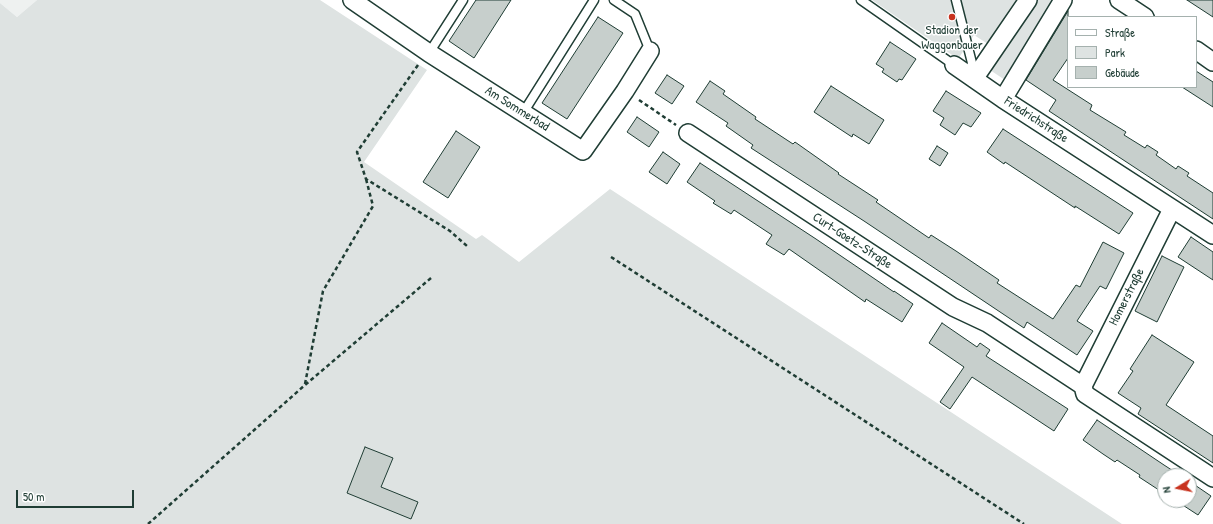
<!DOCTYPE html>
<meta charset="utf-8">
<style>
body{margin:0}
#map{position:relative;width:1213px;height:524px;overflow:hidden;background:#fff;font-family:"Patrick Hand",sans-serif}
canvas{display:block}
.legend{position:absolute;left:1067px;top:16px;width:130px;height:72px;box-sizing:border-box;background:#fff;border:1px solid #a5b1ae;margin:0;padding:5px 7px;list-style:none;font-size:12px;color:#1f3d34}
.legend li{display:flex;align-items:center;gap:8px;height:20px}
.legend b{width:20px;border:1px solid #a5b1ae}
.north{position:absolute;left:1157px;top:468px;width:40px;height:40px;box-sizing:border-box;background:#fff;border:1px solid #a5b1ae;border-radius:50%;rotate:260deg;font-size:11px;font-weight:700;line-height:16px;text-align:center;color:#1f3d34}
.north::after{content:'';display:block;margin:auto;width:14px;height:18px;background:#c8321e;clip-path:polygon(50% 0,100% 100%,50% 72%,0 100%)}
.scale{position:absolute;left:16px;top:490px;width:118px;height:18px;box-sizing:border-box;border:2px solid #1f3d34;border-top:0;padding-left:5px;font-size:12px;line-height:14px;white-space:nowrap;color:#1f3d34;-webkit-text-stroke:3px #fff;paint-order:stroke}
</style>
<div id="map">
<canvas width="1213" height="524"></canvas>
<ul class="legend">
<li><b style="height:5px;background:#fff"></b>Straße</li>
<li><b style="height:11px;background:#dee3e2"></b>Park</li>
<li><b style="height:11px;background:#c7cfcc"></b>Gebäude</li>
</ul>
<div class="north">N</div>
<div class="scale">50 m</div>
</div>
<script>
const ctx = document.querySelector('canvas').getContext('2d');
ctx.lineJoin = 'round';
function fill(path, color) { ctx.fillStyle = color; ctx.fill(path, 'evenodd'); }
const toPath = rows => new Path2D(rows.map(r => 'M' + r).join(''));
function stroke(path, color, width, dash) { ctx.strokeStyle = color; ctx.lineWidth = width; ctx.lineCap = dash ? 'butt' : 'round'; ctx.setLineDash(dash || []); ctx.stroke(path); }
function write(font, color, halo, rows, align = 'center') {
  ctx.font = font + ' "Patrick Hand",sans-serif'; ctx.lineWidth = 3; ctx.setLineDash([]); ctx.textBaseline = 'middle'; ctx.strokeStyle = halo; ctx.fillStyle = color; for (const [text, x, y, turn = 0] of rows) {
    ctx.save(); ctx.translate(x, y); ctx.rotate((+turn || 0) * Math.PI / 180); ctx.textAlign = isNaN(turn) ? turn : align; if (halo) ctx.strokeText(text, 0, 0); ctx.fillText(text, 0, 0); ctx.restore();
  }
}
fill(toPath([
 [0,0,37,0,17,17,0,3]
]), '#eef1f0');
fill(toPath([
 [37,0,320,0,427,70,364,162,476,239,482,235,519,262,610,189,1122,524,0,524,0,3,17,17],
 [872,0,1019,0,988,44,974,35,958,59],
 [1029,0,1060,0,1008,82,984,66]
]), '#dee3e2');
const building = toPath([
 [476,0,511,0,474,58,449,41,476,0],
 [1187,0,1213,0,1213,17,1187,0],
 [1068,11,1068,58,1053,80,1092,105,1090,110,1126,132,1124,135,1145,148,1147,145,1158,152,1156,155,1176,169,1178,166,1189,173,1187,176,1213,193,1213,219,1049,111,1056,100,1026,80,1068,11],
 [598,17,623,33,567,119,542,103,598,17],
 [890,42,916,59,902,80,899,79,897,82,882,72,884,69,876,64,890,42],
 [1196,71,1213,82,1213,107,1182,87,1196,87,1196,71],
 [667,75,684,86,672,104,655,93,667,75],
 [710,81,725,91,723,94,756,117,755,119,793,144,795,142,839,173,838,174,878,200,876,202,929,238,931,235,956,251,999,280,997,283,1053,319,1076,285,1080,287,1103,242,1124,253,1106,289,1100,286,1077,321,1093,331,1077,355,1027,322,1024,328,864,221,751,148,753,145,726,126,728,123,696,102,710,81],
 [831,86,884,120,869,144,853,134,852,137,814,112,831,86],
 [946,91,981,113,971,127,963,123,955,135,940,125,944,118,933,111,946,91],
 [637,117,659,132,649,147,627,132,637,117],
 [1003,129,1133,213,1119,234,1075,206,1075,208,1005,162,1004,164,987,152,1003,129],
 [456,131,480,147,448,198,423,182,456,131],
 [937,146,948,153,940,166,929,159,937,146],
 [663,152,680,164,667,184,649,172,663,152],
 [700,163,816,239,894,292,894,291,913,304,902,322,866,299,865,302,789,249,784,255,766,244,772,235,734,210,731,214,713,203,715,201,687,182,700,163],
 [1191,237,1213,252,1213,280,1178,257,1191,237],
 [1162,256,1184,267,1157,322,1135,311,1162,256],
 [942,323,977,347,980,343,990,350,986,356,1068,409,1054,431,972,377,950,409,940,402,964,367,929,343,942,323],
 [1152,335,1194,362,1166,405,1213,436,1213,463,1138,414,1141,408,1118,393,1133,371,1130,369,1152,335],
 [1097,420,1164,465,1181,476,1165,476,1165,494,1139,477,1140,475,1117,460,1115,462,1103,454,1083,440,1097,420],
 [365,447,393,458,381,487,418,502,411,519,347,493,365,447],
 [1189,481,1211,496,1198,515,1175,500,1189,500,1189,481]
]);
fill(building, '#c7cfcc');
stroke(building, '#1f3d34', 1);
const lane = toPath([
 [614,0,635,14,650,51],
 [861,0,954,65],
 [956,0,972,63,969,75],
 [429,53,463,0],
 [523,113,594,0]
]);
const street = toPath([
 [352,0,429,53,583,151,625,91,650,51],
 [1119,0,1145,17],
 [1196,50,1213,62],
 [954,65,1003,99,1213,235],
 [974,79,1028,0],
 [1003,99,1063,0],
 [688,133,953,307,987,323,1083,386],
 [1083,386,1172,209],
 [1083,386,1085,394,1213,478]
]);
stroke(lane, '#1f3d34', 11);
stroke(street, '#1f3d34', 20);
stroke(toPath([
 [418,65,357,152,366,179,450,231,467,246],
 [639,100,676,125],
 [611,257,1024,524],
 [305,384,323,291,373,206,366,179],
 [148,524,305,385,431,278]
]), '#1f3d34', 2.5, [4, 3]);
stroke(lane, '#fff', 8);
stroke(street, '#fff', 17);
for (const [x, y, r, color] of [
 [952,17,4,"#c8321e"]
]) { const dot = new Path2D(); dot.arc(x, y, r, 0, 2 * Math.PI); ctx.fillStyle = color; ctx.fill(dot); stroke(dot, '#fff', 1.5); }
write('13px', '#1f3d34', '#fff', [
 ["Stadion der",952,31],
 ["Waggonbauer",952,46]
]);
write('13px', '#1f3d34', '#fff', [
 ["Am Sommerbad",517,109,32],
 ["Friedrichstraße",1036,120,33],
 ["Curt-Goetz-Straße",852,241,33],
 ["Homerstraße",1127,297,-63]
]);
</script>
